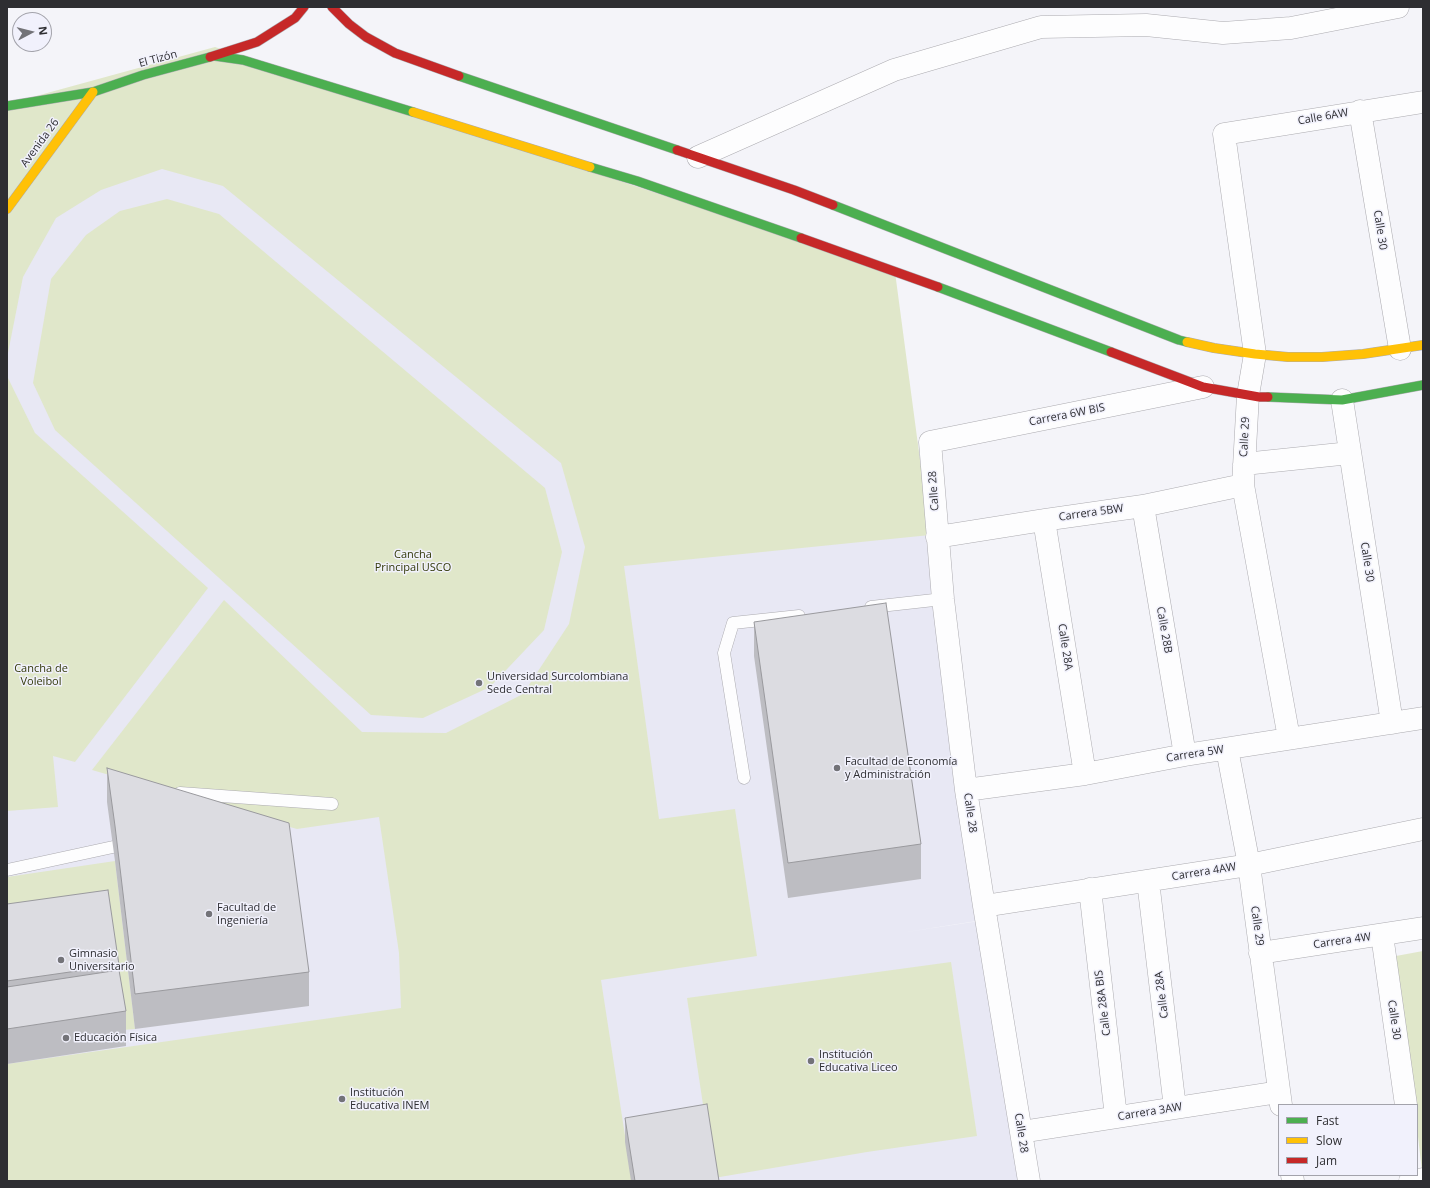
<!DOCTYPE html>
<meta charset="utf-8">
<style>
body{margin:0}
#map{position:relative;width:1430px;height:1188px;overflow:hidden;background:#f4f4f9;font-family:"Open Sans",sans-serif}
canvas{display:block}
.frame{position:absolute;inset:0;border:8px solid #2e2e32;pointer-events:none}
.legend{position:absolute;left:1278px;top:1104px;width:140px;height:72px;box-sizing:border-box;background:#f1f1fc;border:1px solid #a3a3ab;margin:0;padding:5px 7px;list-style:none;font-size:12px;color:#2e2e32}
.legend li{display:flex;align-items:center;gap:8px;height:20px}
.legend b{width:20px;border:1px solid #a3a3ab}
.north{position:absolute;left:12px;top:12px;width:40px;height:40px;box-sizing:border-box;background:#f1f1fc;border:1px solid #a3a3ab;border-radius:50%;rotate:83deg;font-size:11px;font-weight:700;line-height:16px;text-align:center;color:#2e2e32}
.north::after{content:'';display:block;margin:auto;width:14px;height:18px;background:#737378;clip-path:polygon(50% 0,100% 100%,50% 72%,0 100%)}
</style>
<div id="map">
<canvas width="1430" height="1188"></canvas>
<div class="frame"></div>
<ul class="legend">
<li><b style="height:5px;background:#4caf50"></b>Fast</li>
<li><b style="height:5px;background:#ffc107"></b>Slow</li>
<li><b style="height:5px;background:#c62828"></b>Jam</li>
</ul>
<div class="north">N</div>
</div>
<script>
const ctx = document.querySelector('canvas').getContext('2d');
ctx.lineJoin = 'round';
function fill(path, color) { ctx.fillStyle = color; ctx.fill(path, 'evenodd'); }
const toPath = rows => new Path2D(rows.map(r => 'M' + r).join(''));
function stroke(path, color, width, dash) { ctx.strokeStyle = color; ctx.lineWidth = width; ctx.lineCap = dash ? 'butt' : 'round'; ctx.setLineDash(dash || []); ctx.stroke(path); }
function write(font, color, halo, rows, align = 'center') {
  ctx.font = font + ' "Open Sans",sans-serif'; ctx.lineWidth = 3; ctx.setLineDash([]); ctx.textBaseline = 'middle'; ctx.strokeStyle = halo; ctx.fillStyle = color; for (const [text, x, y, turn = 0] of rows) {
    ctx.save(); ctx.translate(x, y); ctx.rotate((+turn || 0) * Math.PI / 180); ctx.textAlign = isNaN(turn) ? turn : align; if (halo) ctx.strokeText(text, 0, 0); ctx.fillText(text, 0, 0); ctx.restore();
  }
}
fill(toPath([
 [197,94,918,445,983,920,900,933,986,920,1028,1181,7,1181,7,265,42,205]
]), '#e8e8f4');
fill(toPath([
 [215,47,895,272,930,535,624,566,659,819,735,809,757,956,601,980,632,1181,7,1181,7,1064,401,1008,399,953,379,817,297,829,92,770,224,600,362,732,446,733,523,694,569,624,585,547,561,463,223,186,162,169,101,190,56,218,23,277,7,358,7,104],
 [167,199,219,214,545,488,562,552,544,630,490,687,423,718,371,715,55,430,33,383,51,279,86,235,120,211],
 [7,376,35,433,208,588,75,762,53,756,58,807,7,811],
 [115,861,135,1029,123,1030,7,1022,7,877],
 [1423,951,1423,1171,1422,1171,1417,1128,1417,1105,1414,1105,1396,956],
 [951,962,977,1136,867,1152,714,1178,687,998]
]), '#e0e7ca');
const lane = toPath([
 [871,607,943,599],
 [744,778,724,653,733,623,799,616],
 [180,793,332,804],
 [7,870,113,847]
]);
const street = toPath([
 [1360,111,1400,349],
 [698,157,894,70,1041,27,1146,25,1223,33,1291,28,1398,7],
 [1342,400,1392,723],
 [1244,464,1350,453],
 [1143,506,1185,755],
 [1044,520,1085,774],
 [937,537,1044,520,1143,506,1243,485],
 [1289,738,1243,485,1248,395,1255,354,1224,134,1423,102],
 [1227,749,1249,865,1281,1105],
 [966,790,1085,774,1185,755,1423,718],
 [1148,881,1175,1108],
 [1090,889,1116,1117],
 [984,906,1249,865,1423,829],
 [1382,935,1406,1105],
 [1260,953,1423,928],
 [1021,1132,1279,1092],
 [1292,1175,1293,1181],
 [1029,1181,984,906,966,790,943,599,930,442,1203,387],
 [1410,1181,1423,1179]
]);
const fast = toPath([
 [215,56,243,60,413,112],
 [459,76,677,150],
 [7,106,93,92,143,75,210,57],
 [590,167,637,181,801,238],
 [833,205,1179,340,1187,342],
 [938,287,1111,352],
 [1268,397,1342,400,1423,385]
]);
const slow = toPath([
 [413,112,590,167],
 [7,209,93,92],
 [1187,342,1214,348,1255,354,1288,357,1322,357,1363,354,1423,345]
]);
const jam = toPath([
 [332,7,349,24,366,37,395,53,459,76],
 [210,57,257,42,295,18,304,7],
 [677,150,794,190,833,205],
 [801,238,938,287],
 [1111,352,1203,387,1259,397,1268,397]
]);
stroke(lane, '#acabb0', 13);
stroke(street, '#acabb0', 23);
stroke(fast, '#acabb0', 10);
stroke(slow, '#acabb0', 10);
stroke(jam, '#acabb0', 10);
stroke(lane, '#fdfdfe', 12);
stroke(street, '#fdfdfe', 22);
stroke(fast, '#4caf50', 9);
stroke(slow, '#ffc107', 9);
stroke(jam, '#c62828', 9);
fill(toPath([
 [754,622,921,844,921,879,788,898,754,656],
 [107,768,309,972,309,1006,135,1029,115,861,107,802],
 [7,904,119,965,119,970,126,1011,126,1046,7,1064],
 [625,1118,719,1181,631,1181,625,1142]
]), '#bdbdc2');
const building = toPath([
 [886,603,921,844,788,863,754,622,886,603],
 [107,768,289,823,309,972,135,994,115,826,107,768],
 [108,890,119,965,7,981,7,904,108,890],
 [119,970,126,1011,7,1029,7,987,119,970],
 [707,1104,719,1181,635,1181,625,1118,707,1104]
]);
fill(building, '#dcdce1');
stroke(building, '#9a9a9e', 1);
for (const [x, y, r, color] of [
 [479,683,4,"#737378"],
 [837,768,4,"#737378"],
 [209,914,4,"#737378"],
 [61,960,4,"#737378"],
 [66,1038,4,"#737378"],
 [811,1061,4,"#737378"],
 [342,1099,4,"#737378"]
]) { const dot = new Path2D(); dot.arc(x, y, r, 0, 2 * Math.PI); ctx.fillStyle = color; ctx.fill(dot); stroke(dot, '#f1f1fc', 1.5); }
write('11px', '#2e2e32', '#f1f1fc', [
 ["El Tizón",158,59,-15],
 ["Calle 6AW",1323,117,-10],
 ["Avenida 26",40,143,-54],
 ["Calle 30",1380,230,81],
 ["Carrera 6W BIS",1067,415,-11],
 ["Calle 29",1245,437,-87],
 ["Calle 28",934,491,-94],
 ["Carrera 5BW",1091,513,-8],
 ["Calle 30",1367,562,81],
 ["Calle 28B",1164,630,80],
 ["Calle 28A",1065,647,81],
 ["Carrera 5W",1195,754,-9],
 ["Calle 28",970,813,82],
 ["Carrera 4AW",1204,872,-9],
 ["Calle 29",1257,926,82],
 ["Carrera 4W",1342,941,-8],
 ["Calle 28A",1162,995,-97],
 ["Calle 28A BIS",1103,1003,-97],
 ["Calle 30",1394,1020,82],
 ["Carrera 3AW",1150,1112,-9],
 ["Calle 28",1021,1133,81]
]);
write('11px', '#333a09', '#f1f1fc', [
 ["Cancha",413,555],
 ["Principal USCO",413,568],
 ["Cancha de",41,669],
 ["Voleibol",41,682]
]);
write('11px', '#2e2e32', '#f1f1fc', [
 ["Universidad Surcolombiana",487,677],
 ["Sede Central",487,690],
 ["Facultad de Economía",845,762],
 ["y Administración",845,775],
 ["Facultad de",217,908],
 ["Ingeniería",217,921],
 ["Gimnasio",69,954],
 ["Universitario",69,967],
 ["Educación Física",74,1038],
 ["Institución",819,1055],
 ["Educativa Liceo",819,1068],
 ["Institución",350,1093],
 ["Educativa INEM",350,1106]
], 'left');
</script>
